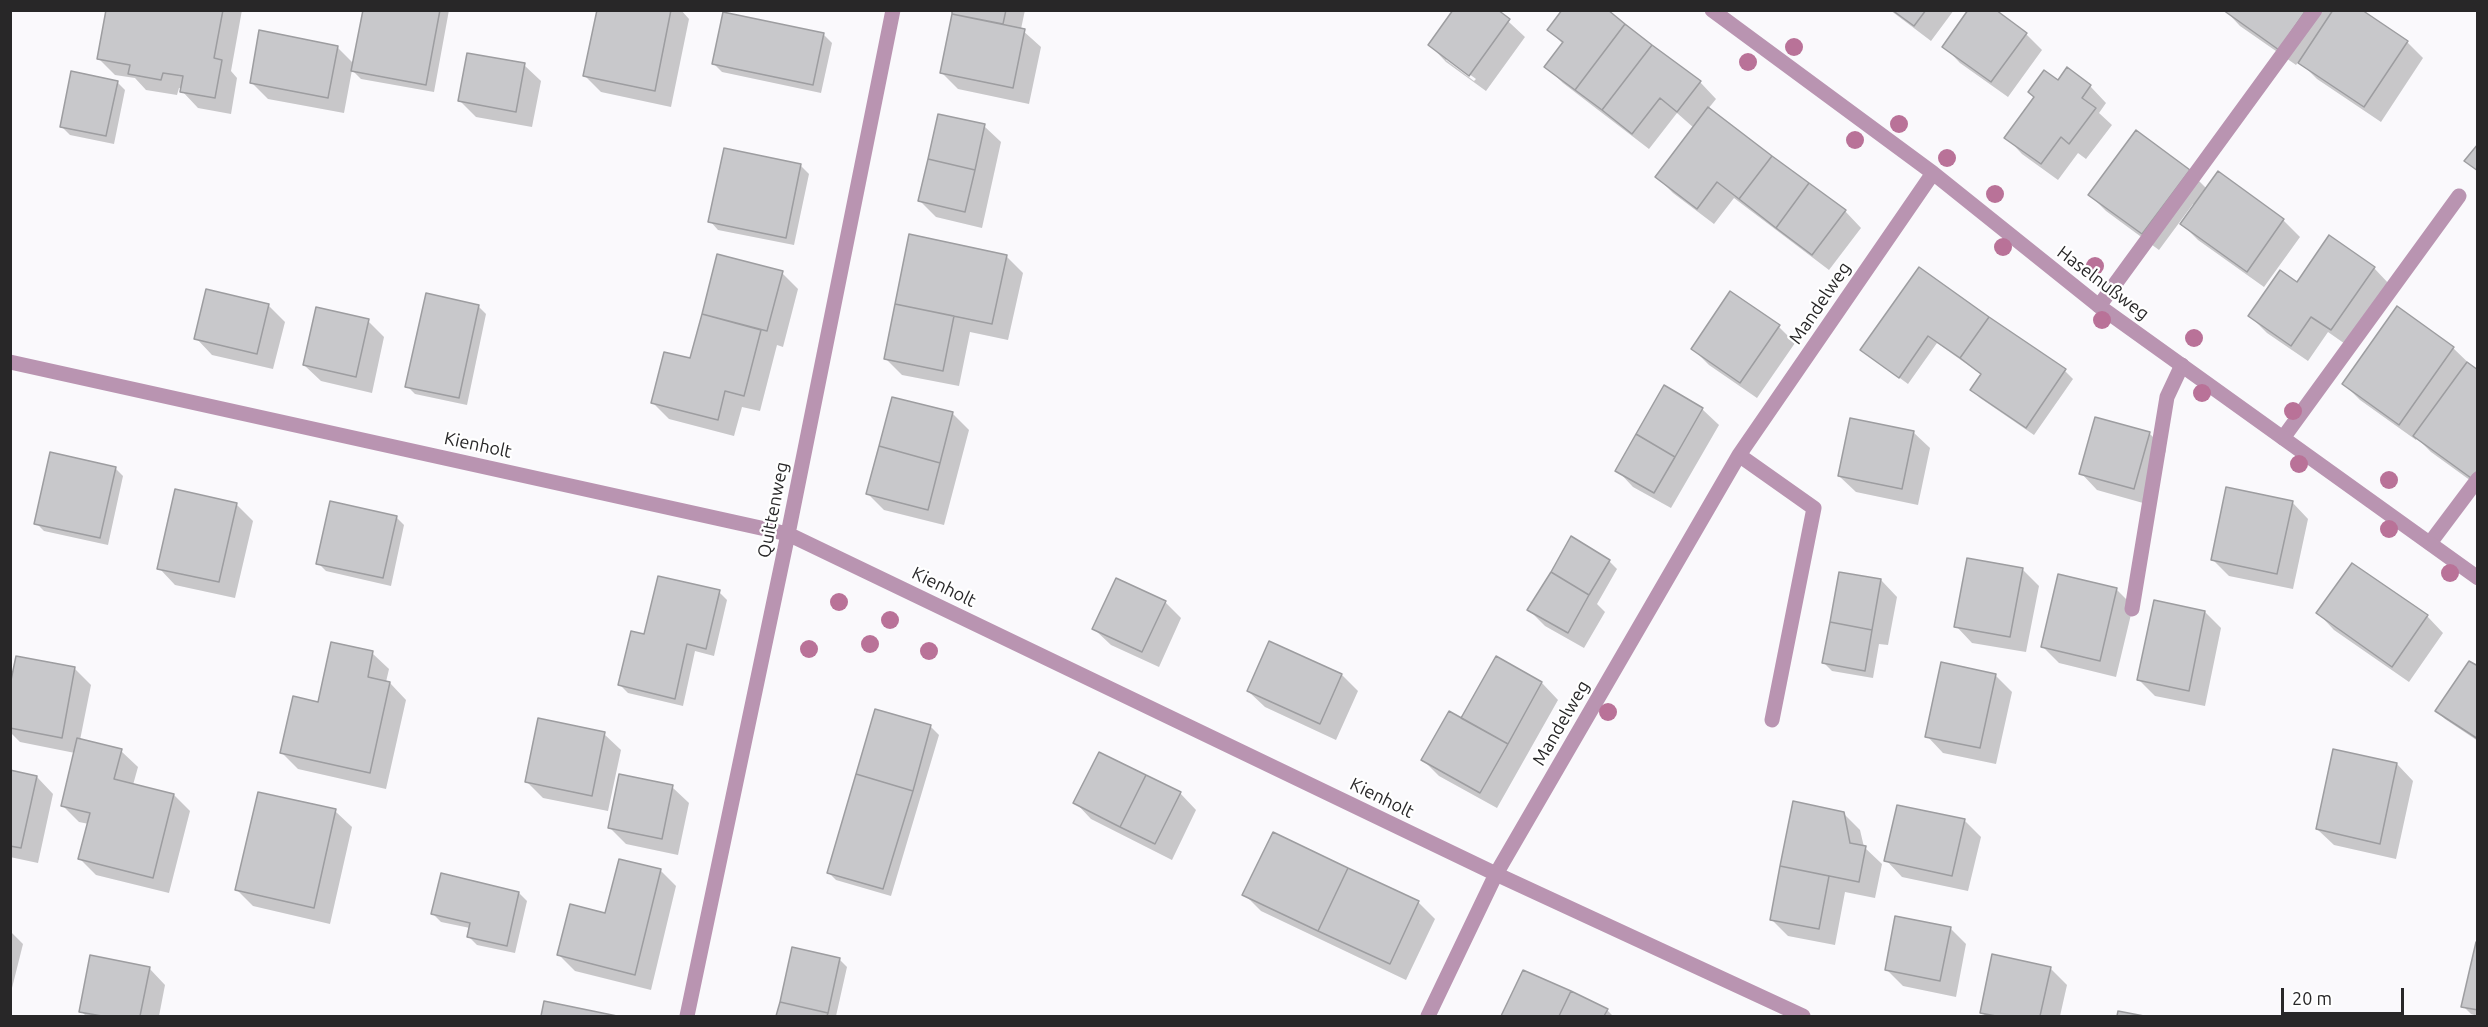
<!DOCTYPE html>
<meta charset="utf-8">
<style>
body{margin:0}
#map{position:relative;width:2488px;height:1027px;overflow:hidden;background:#faf9fc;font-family:Ubuntu,sans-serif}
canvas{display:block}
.frame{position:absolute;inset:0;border:12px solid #282728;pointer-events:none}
.scale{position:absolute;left:2281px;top:988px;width:123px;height:27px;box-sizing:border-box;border:3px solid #282728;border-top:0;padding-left:8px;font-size:18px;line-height:21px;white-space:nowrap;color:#282728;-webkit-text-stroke:4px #fff;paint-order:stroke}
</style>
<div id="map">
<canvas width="2488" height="1027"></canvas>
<div class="frame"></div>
<div class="scale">20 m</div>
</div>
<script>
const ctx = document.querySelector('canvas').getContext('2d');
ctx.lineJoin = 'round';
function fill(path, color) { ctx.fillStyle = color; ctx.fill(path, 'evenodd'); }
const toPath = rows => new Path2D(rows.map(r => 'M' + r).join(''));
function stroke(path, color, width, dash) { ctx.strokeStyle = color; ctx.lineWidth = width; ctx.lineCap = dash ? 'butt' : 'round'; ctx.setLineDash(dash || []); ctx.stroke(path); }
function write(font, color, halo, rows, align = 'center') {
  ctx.font = font + ' Ubuntu,sans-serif'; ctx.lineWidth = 4.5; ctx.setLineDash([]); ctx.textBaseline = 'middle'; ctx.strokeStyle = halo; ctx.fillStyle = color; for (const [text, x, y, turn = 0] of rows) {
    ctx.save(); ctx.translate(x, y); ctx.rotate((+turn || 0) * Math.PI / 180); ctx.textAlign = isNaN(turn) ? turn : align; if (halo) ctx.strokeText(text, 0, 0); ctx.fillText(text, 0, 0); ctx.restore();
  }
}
fill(toPath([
 [107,10,242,10,231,71,237,78,231,114,198,108,182,91,182,89,179,88,177,95,146,90,135,78,115,75,98,58],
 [365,10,449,10,434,92,361,79,352,70,344,113,268,99,251,82,337,47,354,64],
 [599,10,681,10,689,19,671,107,601,92,585,76],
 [954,10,1025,10,1021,29,1041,47,1029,104,958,89,941,72],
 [1496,10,1525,37,1486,91,1446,62,1430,45],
 [1446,57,1476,79,1474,81,1446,60],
 [1890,10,1954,10,1931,41],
 [2225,10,2359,10,2407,42,2423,58,2381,122,2317,79,2299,61,2296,65,2240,26],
 [1549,30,1700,82,1716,99,1708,109,1845,211,1861,228,1829,270,1734,198,1714,224,1673,193,1657,177,1694,128,1677,113,1649,149,1563,83,1546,67,1563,44],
 [2026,34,2042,50,2008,97,1960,63,1944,46],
 [824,35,832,43,821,93,722,72,714,64],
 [524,65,541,81,532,127,476,117,460,101],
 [117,82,125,90,114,144,70,135,62,127],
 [2058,82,2090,86,2106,103,2099,113,2112,125,2086,159,2078,153,2058,180,2022,154,2006,137],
 [984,126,1001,142,982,228,936,217,920,201],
 [725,150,801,166,809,174,794,245,718,230,710,221],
 [2189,171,2207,189,2218,173,2283,220,2300,237,2264,287,2198,240,2182,224,2195,206,2193,204,2159,250,2106,211,2090,195],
 [718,256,782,273,798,289,783,347,777,345,760,411,742,407,734,436,669,419,652,402,691,360],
 [1006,256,1023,273,1008,340,970,332,959,386,902,375,885,358],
 [2374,268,2390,285,2348,346,2328,332,2308,361,2267,333,2250,316,2297,284],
 [1920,269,2065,371,2073,379,2034,435,1980,398,1972,390,1982,375,1937,343,1908,384,1862,350],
 [1731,294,1779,327,1795,343,1757,398,1709,365,1693,349],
 [268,305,285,322,273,369,212,355,196,338],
 [478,306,486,314,467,405,415,394,407,386],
 [368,321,384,337,372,393,321,381,304,365],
 [2453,348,2478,372,2478,486,2431,452,2417,438,2416,440,2360,400,2344,384],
 [1665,388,1702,409,1719,425,1671,508,1633,487,1617,470],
 [952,413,969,430,944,525,884,510,868,494],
 [1913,432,1930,448,1918,505,1856,492,1839,476],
 [2149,433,2166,450,2150,505,2097,490,2081,473],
 [115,468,123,476,108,545,44,531,36,523],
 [2292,502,2308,519,2293,589,2229,576,2213,560],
 [236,504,253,521,235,598,175,585,159,568],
 [396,517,404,525,391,586,326,571,318,563],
 [1609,561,1617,569,1597,604,1605,612,1584,648,1545,626,1529,610],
 [2022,569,2039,586,2026,652,1972,643,1956,626],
 [1881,580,1897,597,1888,645,1879,644,1873,678,1832,671,1824,663],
 [2117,590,2133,606,2116,677,2059,663,2042,646],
 [719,592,727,600,714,656,695,651,683,706,628,693,620,685,645,636],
 [1165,602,1181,618,1159,667,1111,645,1094,629],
 [2205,612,2221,628,2205,706,2155,696,2139,680],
 [2318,613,2427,616,2443,633,2409,682,2334,630],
 [372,653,389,669,386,682,390,683,406,700,386,789,298,769,282,753,319,704],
 [18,657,75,669,91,685,80,740,121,751,138,767,133,785,174,795,190,811,169,893,96,875,80,859,89,824,79,822,62,805,75,753,20,742,10,732,10,693],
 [1497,658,1542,683,1558,700,1497,808,1439,776,1423,760,1462,720],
 [2478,668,2478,741,2445,719,2437,711],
 [1342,675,1358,691,1336,740,1265,707,1248,691],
 [1995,675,2012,692,1996,764,1943,753,1927,736],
 [876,711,931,727,939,735,891,896,836,880,828,872],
 [604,734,621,750,608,811,543,798,527,782],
 [2397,764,2413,781,2396,859,2334,845,2317,829],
 [10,772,37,777,53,794,38,863,10,857],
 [672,787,689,803,678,855,626,844,610,828],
 [1180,793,1196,810,1172,860,1091,819,1075,802],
 [1794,803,1844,814,1860,830,1864,847,1882,864,1875,898,1845,892,1835,945,1788,936,1771,919],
 [335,811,352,827,330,924,253,906,237,890],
 [1964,820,1981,837,1968,891,1902,877,1886,860],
 [660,870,676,886,651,990,575,971,559,955],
 [519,893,527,901,515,953,477,945,469,937,470,928,441,922,433,914],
 [1244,894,1418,902,1435,919,1406,980,1261,911],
 [1950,928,1966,944,1956,997,1903,986,1887,970],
 [10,931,23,944,10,996],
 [2478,944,2478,1016,2471,1014,2463,1006],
 [793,949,839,959,847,967,836,1016,778,1016],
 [149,968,165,985,159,1016,86,1016,81,1011],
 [2050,968,2067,985,2060,1016,1986,1016,1982,1013],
 [1524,972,1607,1010,1613,1016,1503,1016],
 [545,1003,610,1016,543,1016]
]), '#0003');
const building = toPath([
 [106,10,223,10,214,58,222,60,215,98,180,92,183,76,163,73,161,80,128,74,130,65,97,59,106,10],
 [363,10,440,10,426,85,351,71,363,10],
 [597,10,671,10,655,91,583,76,597,10],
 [952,10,1006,10,1003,24,952,14,952,10],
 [1453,10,1498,10,1510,19,1469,76,1428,45,1453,10],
 [1562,10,1608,10,1625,24,1575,90,1544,67,1563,42,1547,30,1562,10],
 [1892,10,1926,10,1914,26,1892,10],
 [1968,10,1996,10,2027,33,1991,82,1942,47,1968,10],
 [2223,10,2306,10,2279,50,2223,10],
 [2333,10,2362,10,2408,41,2364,107,2298,63,2333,10],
 [723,12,824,33,813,85,712,64,723,12],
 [952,14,1025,29,1013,88,940,73,952,14],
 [1625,24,1652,45,1602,110,1575,90,1625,24],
 [259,30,338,46,328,98,250,83,259,30],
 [1652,45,1701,81,1677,112,1660,98,1632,134,1602,110,1652,45],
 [467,53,525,63,516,112,458,101,467,53],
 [2067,67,2091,85,2082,98,2096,108,2069,144,2061,137,2041,164,2004,138,2034,97,2028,92,2044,70,2058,80,2067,67],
 [71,71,118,81,106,136,60,127,71,71],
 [1708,107,1772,156,1739,199,1717,182,1697,209,1655,177,1708,107],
 [938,114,985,124,975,170,928,159,938,114],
 [2136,130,2190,170,2142,234,2088,195,2136,130],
 [2478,144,2478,171,2464,161,2478,144],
 [724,148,801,164,786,238,708,222,724,148],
 [1772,156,1809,183,1776,228,1739,199,1772,156],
 [928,159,975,170,965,212,918,201,928,159],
 [2218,171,2284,219,2247,272,2180,224,2218,171],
 [1809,183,1846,210,1812,255,1776,228,1809,183],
 [909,234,1007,255,992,324,895,304,909,234],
 [2329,235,2375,267,2331,330,2311,317,2291,346,2248,316,2280,270,2297,282,2329,235],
 [717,254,783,271,767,331,702,314,717,254],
 [1919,267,1989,317,1960,358,1928,336,1899,378,1860,350,1919,267],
 [206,289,269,304,257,354,194,339,206,289],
 [1730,291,1780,325,1740,383,1691,349,1730,291],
 [426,293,479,305,459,398,405,387,426,293],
 [895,304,954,316,943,371,884,359,895,304],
 [2397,306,2454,347,2399,425,2342,384,2397,306],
 [316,307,369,319,356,377,303,365,316,307],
 [702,314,761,330,744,396,725,391,718,420,651,403,664,352,690,358,702,314],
 [1989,317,2066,369,2026,428,1970,390,1981,374,1960,358,1989,317],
 [2467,362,2478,370,2478,470,2471,478,2413,436,2467,362],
 [1664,385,1703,408,1675,457,1636,434,1664,385],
 [892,397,953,412,940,463,879,446,892,397],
 [2095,417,2150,432,2134,489,2079,474,2095,417],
 [1850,418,1914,431,1902,489,1838,476,1850,418],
 [1636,434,1675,457,1654,493,1615,471,1636,434],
 [879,446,940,463,928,510,866,494,879,446],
 [50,452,116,467,100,538,34,524,50,452],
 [2226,487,2293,501,2277,574,2211,560,2226,487],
 [175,489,237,503,219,582,157,569,175,489],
 [330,501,397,516,383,578,316,564,330,501],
 [1571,536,1610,560,1589,595,1551,572,1571,536],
 [1967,558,2023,568,2010,637,1954,627,1967,558],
 [2352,563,2428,615,2392,667,2316,613,2352,563],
 [1551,572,1589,595,1568,633,1527,610,1551,572],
 [1839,572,1881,579,1872,630,1830,622,1839,572],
 [2058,574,2117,588,2100,661,2041,647,2058,574],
 [658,576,720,590,706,649,687,644,675,699,618,685,631,631,644,634,658,576],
 [1116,578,1166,601,1142,652,1092,629,1116,578],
 [2154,600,2205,611,2189,691,2137,680,2154,600],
 [1830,622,1872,630,1865,671,1822,663,1830,622],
 [1269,641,1342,674,1320,724,1247,691,1269,641],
 [331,642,373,651,368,677,390,682,370,773,280,753,293,696,318,702,331,642],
 [16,656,75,667,62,738,10,728,10,685,16,656],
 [1496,656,1542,682,1508,744,1461,718,1496,656],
 [2469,661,2478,666,2478,739,2435,711,2469,661],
 [1941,662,1996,674,1980,748,1925,737,1941,662],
 [875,709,931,725,913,791,856,774,875,709],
 [1449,711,1508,744,1480,793,1421,760,1449,711],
 [538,718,605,732,592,796,525,782,538,718],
 [77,738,122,749,114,779,174,794,153,878,78,859,90,813,61,806,77,738],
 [2333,749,2397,763,2380,844,2316,829,2333,749],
 [1099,752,1146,775,1120,827,1073,803,1099,752],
 [10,770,37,776,21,848,10,846,10,770],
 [619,774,673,785,662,839,608,828,619,774],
 [856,774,913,791,883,889,827,873,856,774],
 [1146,775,1181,792,1155,844,1120,827,1146,775],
 [258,792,336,809,314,908,235,890,258,792],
 [1793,801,1844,812,1850,843,1866,846,1859,882,1780,866,1793,801],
 [1897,805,1965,819,1952,876,1884,861,1897,805],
 [1273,832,1348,868,1318,931,1242,895,1273,832],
 [619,859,661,869,635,975,557,955,570,904,605,913,619,859],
 [1780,866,1829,876,1819,929,1770,920,1780,866],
 [1348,868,1419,901,1390,964,1318,931,1348,868],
 [441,873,519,892,507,946,467,937,470,923,431,914,441,873],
 [1895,916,1951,927,1940,981,1885,970,1895,916],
 [2476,942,2478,942,2478,1010,2461,1007,2476,942],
 [792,947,840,958,828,1013,780,1002,792,947],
 [1992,954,2051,967,2040,1016,1996,1016,1980,1013,1992,954],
 [90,955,150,967,140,1016,102,1016,79,1012,90,955],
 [1523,970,1571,991,1559,1016,1501,1016,1523,970],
 [1571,991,1608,1009,1604,1016,1559,1016,1571,991],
 [544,1001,617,1016,541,1016,544,1001],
 [780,1002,828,1013,827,1016,776,1016,780,1002],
 [2118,1011,2144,1016,2117,1016,2118,1011]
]);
fill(building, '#c8c8cb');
stroke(building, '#9d9da0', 1.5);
stroke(toPath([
 [2099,306,2315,10],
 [2283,438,2459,196],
 [2430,543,2478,479],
 [2132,609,2167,397,2182,365]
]), '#b994b1', 15);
stroke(toPath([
 [1712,10,1933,173,2099,306,2478,578],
 [10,362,788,534,1496,874,1803,1016],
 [1739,455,1814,508,1772,720],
 [687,1016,788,534,893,10],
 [1428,1016,1496,874,1739,455,1933,173]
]), '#b994b1', 15);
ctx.fillStyle = '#b97298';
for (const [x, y] of [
 [1794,47],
 [1748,62],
 [1899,124],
 [1855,140],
 [1947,158],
 [1995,194],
 [2003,247],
 [2095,266],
 [2102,320],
 [2194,338],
 [2202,393],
 [2293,411],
 [2299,464],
 [2389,480],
 [2389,529],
 [2450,573],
 [839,602],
 [890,620],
 [870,644],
 [809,649],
 [929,651],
 [1608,712]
]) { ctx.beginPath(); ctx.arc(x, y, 9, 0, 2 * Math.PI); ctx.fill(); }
write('18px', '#282728', '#fff', [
 ["Haselnußweg",2103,283,37],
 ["Mandelweg",1820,303,-56],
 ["Kienholt",478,445,12],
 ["Quittenweg",773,510,-79],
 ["Kienholt",944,587,26],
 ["Mandelweg",1561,723,-60],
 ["Kienholt",1382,798,26]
]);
</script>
